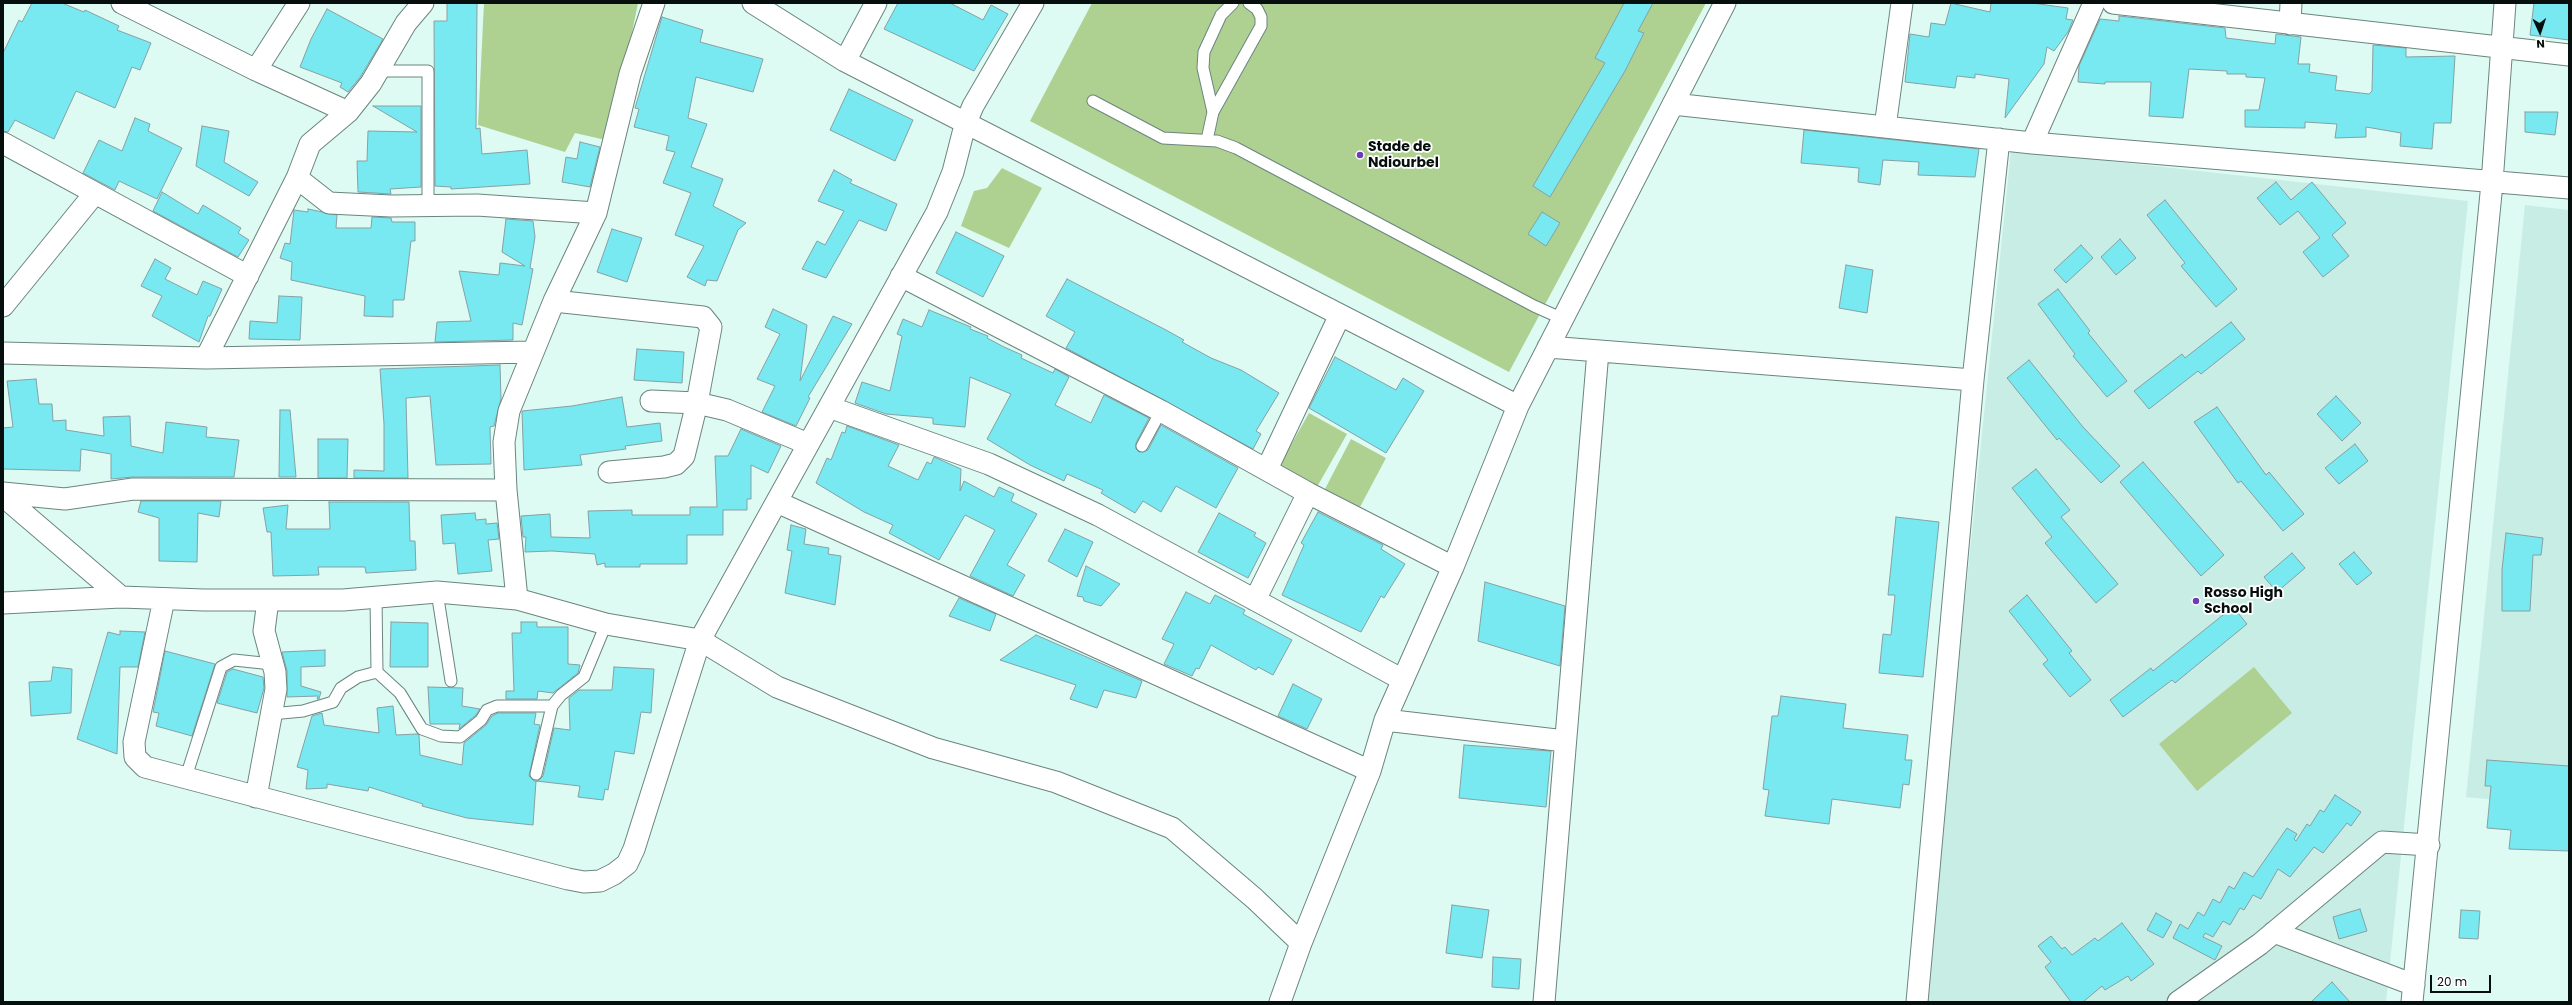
<!DOCTYPE html>
<style>
body{margin:0}
#map{position:relative;width:2572px;height:1005px;overflow:hidden;background:#ddfaf3;font-family:Poppins,sans-serif}
canvas{display:block}
.frame{position:absolute;inset:0;border:4px solid #060f0d;pointer-events:none}
.north{position:absolute;left:2520px;top:12px;width:40px;height:40px;-webkit-text-stroke:3px #fff;paint-order:stroke;rotate:177deg;font-size:11px;font-weight:700;line-height:16px;text-align:center;color:#060f0d}
.north::after{content:'';display:block;margin:auto;width:14px;height:18px;background:#060f0d;clip-path:polygon(50% 0,100% 100%,50% 72%,0 100%)}
.scale{position:absolute;left:2430px;top:975px;width:61px;height:18px;box-sizing:border-box;border:2px solid #060f0d;border-top:0;padding-left:5px;font-size:12px;line-height:14px;white-space:nowrap;color:#060f0d;-webkit-text-stroke:3px #fff;paint-order:stroke}
</style>
<div id="map">
<canvas width="2572" height="1005"></canvas>
<div class="frame"></div>
<div class="north">N</div>
<div class="scale">20 m</div>
</div>
<script>
const ctx = document.querySelector('canvas').getContext('2d');
ctx.lineJoin = 'round';
function fill(path, color) { ctx.fillStyle = color; ctx.fill(path, 'evenodd'); }
const toPath = rows => new Path2D(rows.map(r => 'M' + r).join(''));
function stroke(path, color, width, dash) { ctx.strokeStyle = color; ctx.lineWidth = width; ctx.lineCap = dash ? 'butt' : 'round'; ctx.setLineDash(dash || []); ctx.stroke(path); }
function write(font, color, halo, rows, align = 'center') {
  ctx.font = font + ' Poppins,sans-serif'; ctx.lineWidth = 3.5; ctx.setLineDash([]); ctx.textBaseline = 'middle'; ctx.strokeStyle = halo; ctx.fillStyle = color; for (const [text, x, y, turn = 0] of rows) {
    ctx.save(); ctx.translate(x, y); ctx.rotate((+turn || 0) * Math.PI / 180); ctx.textAlign = isNaN(turn) ? turn : align; if (halo) ctx.strokeText(text, 0, 0); ctx.fillText(text, 0, 0); ctx.restore();
  }
}
fill(toPath([
 [2011,150,2468,201,2386,1002,1924,1002],
 [2525,205,2569,210,2569,807,2466,797]
]), '#c8ede5');
fill(toPath([
 [484,3,638,3,610,141,575,133,565,152,478,125],
 [1092,3,1706,3,1509,372,1030,121],
 [1002,168,1042,188,1009,248,961,226,974,191,987,188],
 [1309,413,1347,434,1317,487,1279,466],
 [1351,439,1386,458,1360,507,1325,489],
 [2254,667,2292,713,2197,791,2159,744]
]), '#aed192');
const building = toPath([
 [32,3,62,3,84,12,85,10,119,26,117,30,151,43,140,70,132,67,115,108,76,91,54,139,15,120,8,132,3,131,3,53,19,20,22,22,32,3],
 [447,3,477,3,476,129,480,128,482,154,527,150,530,184,451,189,451,187,435,186,434,21,447,21,447,3],
 [898,3,950,3,983,20,991,5,1008,14,974,71,884,29,898,3],
 [1624,3,1653,3,1638,31,1644,33,1625,71,1550,197,1533,186,1605,63,1595,58,1624,3],
 [1951,3,1990,12,1991,3,2032,3,2068,8,2066,19,2073,20,2068,32,2054,51,2047,47,2044,64,2005,118,2009,79,1975,74,1975,78,1957,76,1955,88,1905,82,1910,34,1929,37,1931,23,1945,25,1951,3],
 [2534,3,2569,3,2569,40,2530,35,2534,3],
 [327,9,383,39,361,76,348,92,340,87,342,83,300,67,311,39,327,9],
 [2119,16,2225,28,2226,38,2275,44,2276,34,2301,37,2298,64,2310,64,2309,72,2337,76,2335,90,2369,94,2372,91,2373,45,2406,48,2406,57,2455,56,2451,123,2434,123,2432,149,2400,146,2401,133,2366,127,2366,137,2335,138,2337,124,2305,122,2305,128,2245,127,2245,110,2259,110,2265,78,2246,77,2246,74,2227,74,2227,71,2189,69,2183,118,2149,116,2151,82,2105,82,2105,84,2078,82,2079,66,2100,19,2119,21,2119,16],
 [662,17,703,30,700,42,763,59,753,92,696,77,688,118,707,124,691,167,723,179,713,206,746,223,738,230,717,281,707,280,705,286,687,277,704,246,675,235,691,193,663,183,675,152,666,150,669,136,634,127,639,109,635,108,662,17],
 [849,89,913,120,895,161,830,130,849,89],
 [373,106,421,106,421,187,390,189,391,194,358,192,357,161,367,161,368,131,417,132,373,106],
 [2525,112,2558,112,2555,135,2525,132,2525,112],
 [135,118,150,124,148,131,182,148,157,199,119,181,115,190,83,173,99,140,122,151,135,118],
 [202,126,229,131,224,162,258,182,249,196,196,166,202,126],
 [1804,130,1979,149,1975,177,1918,175,1919,162,1883,160,1880,185,1858,182,1859,168,1801,163,1804,130],
 [580,142,600,147,590,187,562,182,566,157,577,159,580,142],
 [834,170,852,180,850,183,897,204,886,231,859,220,826,278,802,269,817,241,825,245,844,211,818,201,834,170],
 [2276,182,2291,200,2312,182,2346,223,2332,235,2349,256,2323,277,2303,252,2320,238,2298,211,2280,225,2257,198,2276,182],
 [162,192,198,214,203,205,241,228,238,233,249,240,238,257,153,211,162,192],
 [2165,200,2237,289,2216,307,2181,266,2185,263,2147,215,2165,200],
 [308,209,337,215,336,228,371,228,372,217,391,218,392,222,415,222,415,241,411,241,404,300,393,300,393,317,364,316,365,296,291,280,292,262,280,258,285,243,290,244,294,210,308,212,308,209],
 [1542,212,1560,223,1546,246,1528,234,1542,212],
 [506,219,533,221,535,237,530,268,533,269,522,325,513,323,513,340,435,342,437,322,471,321,459,271,499,275,500,263,525,266,502,252,506,219],
 [612,229,642,238,627,282,597,272,612,229],
 [956,232,1004,256,983,297,936,273,956,232],
 [2120,239,2136,258,2116,275,2101,257,2120,239],
 [2081,245,2093,258,2066,283,2054,270,2081,245],
 [155,259,171,268,165,279,197,295,203,281,222,289,210,316,208,316,199,342,152,316,162,296,141,286,155,259],
 [1846,265,1873,270,1867,313,1839,308,1846,265],
 [1067,279,1166,330,1184,340,1182,342,1211,358,1241,370,1279,393,1256,431,1261,434,1253,449,1066,348,1075,332,1046,316,1067,279],
 [2058,289,2090,331,2088,333,2127,381,2107,397,2073,356,2075,354,2038,304,2058,289],
 [279,296,302,297,300,340,249,339,250,321,277,323,279,296],
 [773,309,807,325,800,381,833,316,852,324,808,397,810,398,796,426,762,412,775,386,757,379,780,334,765,327,773,309],
 [929,310,971,327,970,329,988,336,987,338,1004,347,1022,355,1021,358,1053,373,1055,369,1069,377,1055,405,1091,423,1104,395,1149,418,1136,443,1136,449,1139,452,1148,450,1161,425,1238,468,1216,508,1176,486,1161,512,1143,501,1135,513,1101,493,1103,490,1067,474,1064,481,1030,465,987,439,1011,394,970,377,965,427,933,424,933,418,886,414,855,403,862,382,890,391,902,336,897,334,903,319,922,327,929,310],
 [2231,322,2245,339,2201,374,2198,371,2149,409,2134,391,2182,354,2185,358,2231,322],
 [637,349,684,352,682,383,634,380,637,349],
 [1335,357,1396,390,1403,378,1424,391,1386,453,1309,408,1335,357],
 [2029,360,2083,427,2120,466,2101,483,2059,438,2057,440,2007,378,2029,360],
 [500,365,501,399,494,426,490,427,491,464,436,465,430,396,406,398,408,478,354,478,354,470,384,471,384,424,380,369,500,365],
 [36,379,39,404,52,404,53,421,66,420,66,430,104,436,103,417,130,416,131,446,163,453,166,422,207,427,206,437,239,440,234,477,133,477,111,479,111,454,81,449,80,471,3,469,3,428,13,427,7,381,36,379],
 [2336,396,2361,423,2342,441,2317,414,2336,396],
 [622,397,627,427,660,423,662,441,625,446,626,449,580,455,582,465,524,470,522,411,572,406,622,397],
 [2217,407,2266,475,2269,472,2304,514,2283,531,2241,481,2238,483,2194,422,2217,407],
 [280,410,290,410,296,477,279,477,280,410],
 [847,426,899,445,888,466,918,480,927,462,931,464,934,457,961,469,960,491,964,481,994,497,999,487,1014,494,1011,501,1037,514,1007,565,1025,575,1013,596,970,576,995,530,965,515,939,560,889,533,893,525,864,512,816,483,827,458,831,460,842,432,845,433,847,426],
 [741,429,781,446,768,473,751,465,751,499,747,499,747,510,723,510,723,535,687,535,687,564,640,564,640,567,605,567,605,563,597,565,595,554,552,551,525,552,526,537,523,537,521,516,550,514,551,537,590,538,588,511,632,510,632,515,690,515,690,507,717,507,715,456,728,456,741,429],
 [318,439,348,439,347,478,318,478,318,439],
 [2355,444,2368,461,2339,484,2325,468,2355,444],
 [2143,462,2224,555,2201,576,2120,482,2143,462],
 [2036,469,2070,510,2061,517,2118,584,2096,603,2045,543,2052,537,2012,488,2036,469],
 [141,501,221,501,219,517,198,513,197,562,159,561,159,518,138,512,141,501],
 [329,502,409,502,410,541,415,541,416,570,366,573,365,567,318,567,319,575,273,576,271,532,267,532,263,508,288,505,286,529,330,529,329,502],
 [1318,512,1383,545,1381,549,1405,564,1384,598,1381,596,1361,632,1282,595,1304,545,1301,543,1318,512],
 [475,513,476,520,486,519,486,524,497,523,499,539,488,540,492,571,458,574,455,543,443,544,441,515,475,513],
 [1219,513,1256,533,1254,536,1266,543,1248,578,1198,552,1219,513],
 [1896,517,1939,522,1923,677,1879,673,1883,634,1891,635,1895,595,1888,595,1896,517],
 [791,525,806,529,804,544,829,548,828,554,841,556,835,605,785,593,792,551,787,550,791,525],
 [1065,529,1093,542,1077,577,1048,561,1065,529],
 [2506,533,2543,538,2541,555,2533,555,2530,611,2502,611,2502,570,2506,533],
 [2354,552,2372,573,2357,585,2339,564,2354,552],
 [2292,553,2305,568,2277,592,2264,577,2292,553],
 [1086,566,1120,584,1101,606,1084,601,1083,597,1077,596,1086,566],
 [1485,582,1565,606,1560,666,1478,641,1485,582],
 [1186,592,1210,604,1215,595,1245,610,1243,614,1292,640,1273,675,1258,667,1256,670,1211,645,1199,669,1196,668,1192,676,1164,664,1174,644,1162,639,1186,592],
 [2027,595,2072,651,2069,653,2091,680,2070,697,2043,664,2048,660,2009,611,2027,595],
 [959,598,996,614,990,631,949,616,959,598],
 [2233,607,2247,624,2175,683,2172,680,2123,717,2110,700,2151,668,2153,671,2233,607],
 [391,622,428,623,428,667,390,667,391,622],
 [521,622,537,622,537,627,568,627,568,664,580,665,578,673,553,693,538,691,537,699,506,699,506,691,514,691,512,633,521,633,521,622],
 [120,631,145,632,138,667,120,667,117,754,77,739,108,632,120,635,120,631],
 [1036,635,1142,681,1136,698,1104,690,1097,708,1070,699,1076,685,1000,660,1036,635],
 [325,650,325,666,301,667,301,686,321,692,319,699,317,699,318,696,287,697,287,671,282,652,325,650],
 [165,651,215,664,192,736,156,726,159,713,153,712,165,651],
 [53,667,72,669,71,713,31,716,29,682,51,681,53,667],
 [614,667,654,669,651,713,641,712,634,754,615,751,608,790,605,789,603,800,578,797,580,786,536,781,533,825,467,818,422,806,423,804,369,787,368,791,327,784,327,788,306,789,308,770,297,767,312,716,322,713,324,725,379,733,377,708,393,706,396,735,417,734,419,735,420,755,462,765,464,743,486,725,492,716,498,713,536,713,534,724,540,725,529,776,534,781,538,781,543,776,554,728,570,730,569,698,579,690,612,690,614,667],
 [233,669,263,677,264,688,257,713,217,703,227,672,233,669],
 [1293,684,1322,699,1307,729,1278,716,1293,684],
 [428,687,463,688,462,706,480,709,476,715,459,729,460,724,430,724,428,687],
 [1781,696,1846,704,1843,728,1908,735,1905,760,1912,760,1909,785,1903,784,1900,808,1832,799,1829,824,1765,816,1769,790,1763,789,1772,716,1778,716,1781,696],
 [1464,745,1551,751,1546,807,1459,798,1464,745],
 [2487,760,2569,766,2569,851,2509,849,2511,830,2487,828,2491,786,2485,786,2487,760],
 [2335,795,2361,812,2351,826,2347,823,2323,853,2314,847,2290,877,2278,869,2261,899,2253,895,2244,910,2240,908,2230,925,2223,921,2213,937,2205,933,2203,937,2222,946,2215,960,2173,938,2180,924,2188,929,2198,912,2204,916,2213,899,2220,903,2229,886,2234,889,2244,872,2253,877,2287,828,2297,834,2294,839,2296,841,2307,824,2310,826,2320,810,2324,812,2335,795],
 [1452,905,1489,910,1482,958,1446,953,1452,905],
 [2360,909,2367,931,2339,939,2333,917,2360,909],
 [2461,910,2480,911,2478,939,2459,938,2461,910],
 [2156,913,2172,922,2163,938,2147,930,2156,913],
 [2122,923,2154,964,2131,981,2128,976,2105,990,2102,986,2083,1002,2071,1002,2045,967,2051,962,2038,946,2051,936,2062,949,2065,947,2072,955,2095,938,2098,941,2122,923],
 [1493,957,1521,959,1519,989,1492,987,1493,957],
 [2332,982,2350,1002,2311,1002,2332,982]
]);
fill(building, '#78e8f1');
stroke(building, '#85a1a4', 1);
const lane = toPath([
 [1233,3,1221,15,1204,52,1203,68,1213,112,1261,26,1261,17,1257,9,1249,3],
 [378,71,428,71,428,206],
 [1093,101,1163,138,1217,141,1236,148,1534,306,1563,319],
 [1207,140,1213,112],
 [1142,446,1161,411],
 [437,592,451,681],
 [376,597,377,672,400,693,422,729,441,736,460,737,481,720,487,710,497,706,552,706,561,695,584,677,606,624],
 [271,714,303,711,333,702,341,688,358,677,377,672],
 [536,774,552,706],
 [186,777,221,667,234,660,272,664]
]);
const street = toPath([
 [122,3,256,70,348,112],
 [753,3,845,61,1518,406],
 [2113,3,2569,55],
 [2290,24,2291,3],
 [845,61,876,3],
 [256,70,299,3],
 [1673,104,2032,143,2569,188],
 [1885,127,1902,3],
 [3,143,248,276],
 [2032,143,2094,3],
 [297,178,329,203,391,206,477,205,596,213],
 [901,276,1161,411,1308,493,1453,567],
 [554,301,703,317,711,327,697,403,684,456,676,464,664,467,609,472],
 [3,306,95,193],
 [1548,347,1973,380],
 [3,353,206,358,533,352],
 [206,358,297,178,310,144,348,112,371,83,406,23,423,3],
 [651,401,697,403,727,410,808,444],
 [829,407,989,464,1098,515,1403,680],
 [1267,469,1340,315],
 [3,493,65,499,133,489,506,490],
 [3,496,121,597,204,600,343,600,437,592,517,599,606,624,700,640,777,687,933,748,1056,782,1172,828,1255,899,1301,943],
 [777,502,1370,771],
 [164,599,134,742,135,757,145,767,568,879,584,882,600,881,614,874,627,864,634,849,700,640,937,212,953,172,965,125,973,106,1033,3],
 [517,599,506,490,504,442,509,411,554,301,596,213,630,74,654,3],
 [1255,600,1308,493],
 [3,603,121,597],
 [1385,720,1565,741],
 [256,797,276,689,275,672,264,631,268,600],
 [2274,932,2414,985],
 [1280,1002,1301,943,1370,771,1385,720,1453,567,1518,406,1725,3],
 [1544,1002,1598,351],
 [1917,1002,1973,380,1999,139],
 [2178,1002,2260,944,2382,842,2429,845],
 [2412,1002,2492,183,2505,3]
]);
stroke(lane, '#6b857f', 13);
stroke(street, '#6b857f', 23);
stroke(lane, '#fff', 11);
stroke(street, '#fff', 21);
for (const [x, y, r, color] of [
 [1360,155,4,"#6d3db4"],
 [2196,601,4,"#6d3db4"]
]) { const dot = new Path2D(); dot.arc(x, y, r, 0, 2 * Math.PI); ctx.fillStyle = color; ctx.fill(dot); stroke(dot, '#fff', 1.5); }
write('bold 14px', '#060f0d', '#fff', [
 ["Stade de",1368,147],
 ["Ndiourbel",1368,163],
 ["Rosso High",2204,593],
 ["School",2204,609]
], 'left');
</script>
